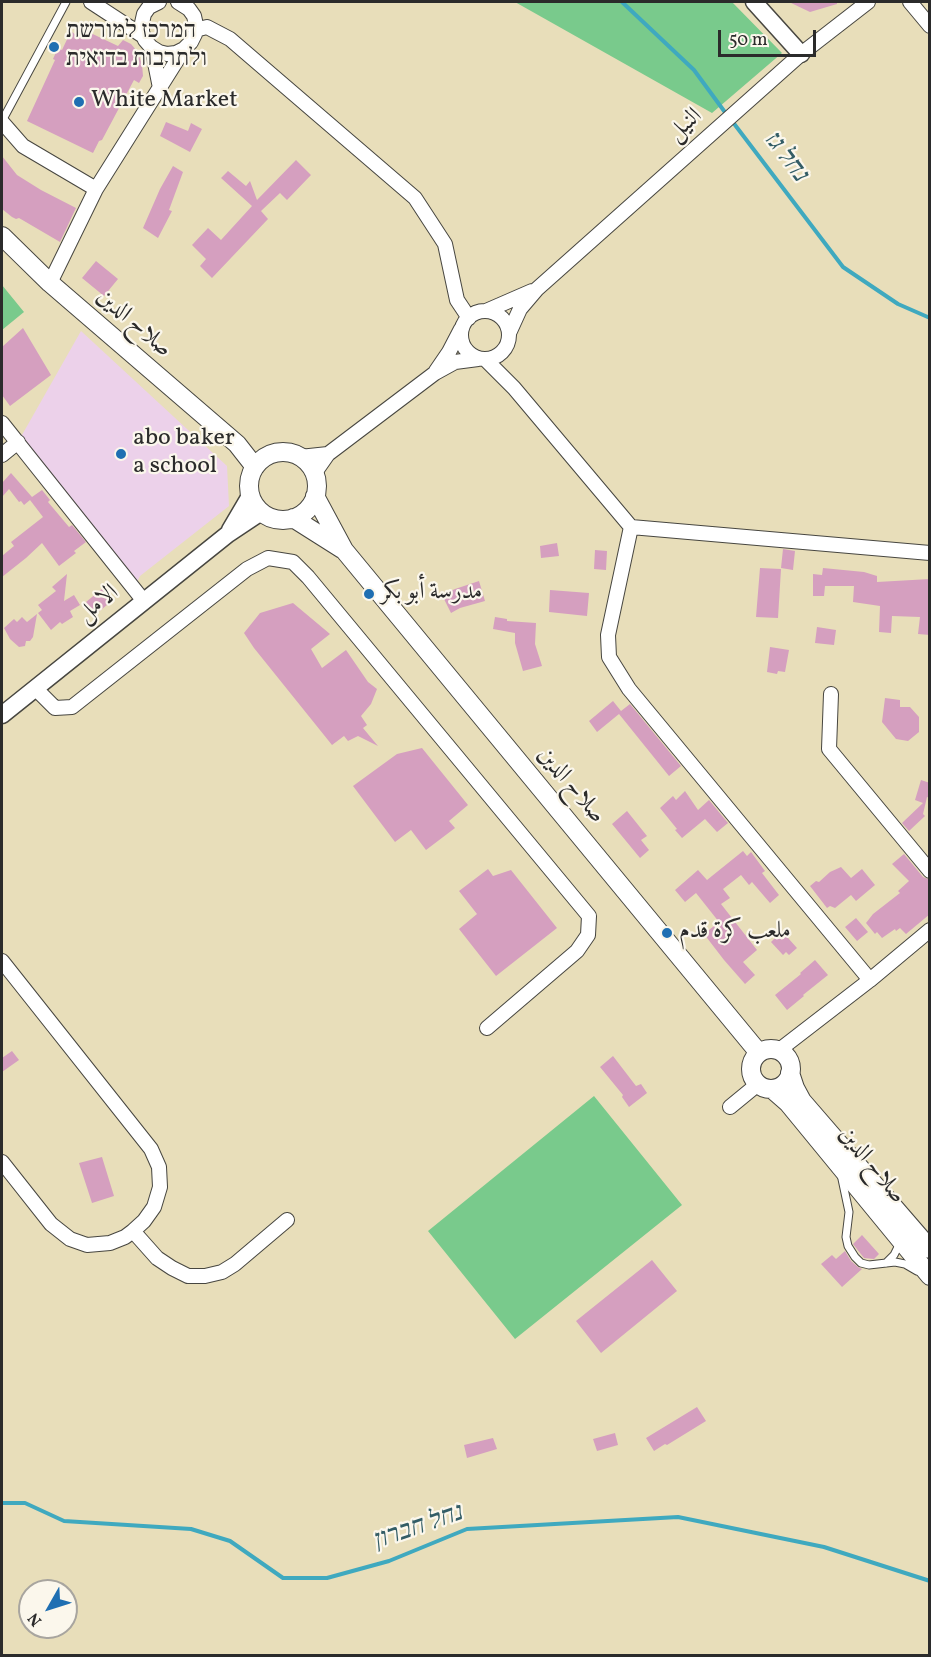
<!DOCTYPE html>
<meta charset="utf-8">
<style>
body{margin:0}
#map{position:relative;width:931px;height:1657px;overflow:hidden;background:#e8deba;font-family:Vollkorn,serif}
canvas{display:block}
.frame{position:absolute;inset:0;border:3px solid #2b2b2b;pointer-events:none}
.north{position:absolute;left:18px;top:1579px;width:60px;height:60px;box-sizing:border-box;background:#fbf7ec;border:2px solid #a8a59f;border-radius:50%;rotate:231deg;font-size:16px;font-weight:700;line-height:24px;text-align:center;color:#2b2b2b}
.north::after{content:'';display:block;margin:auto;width:21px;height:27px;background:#1f6fb2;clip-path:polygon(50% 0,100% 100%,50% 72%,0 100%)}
.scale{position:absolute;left:718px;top:30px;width:98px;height:27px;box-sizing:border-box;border:3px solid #2b2b2b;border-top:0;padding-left:8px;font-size:18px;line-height:21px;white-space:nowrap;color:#2b2b2b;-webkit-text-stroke:4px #fbf7ec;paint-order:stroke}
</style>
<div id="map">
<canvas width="931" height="1657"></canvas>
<div class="frame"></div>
<div class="north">N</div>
<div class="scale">50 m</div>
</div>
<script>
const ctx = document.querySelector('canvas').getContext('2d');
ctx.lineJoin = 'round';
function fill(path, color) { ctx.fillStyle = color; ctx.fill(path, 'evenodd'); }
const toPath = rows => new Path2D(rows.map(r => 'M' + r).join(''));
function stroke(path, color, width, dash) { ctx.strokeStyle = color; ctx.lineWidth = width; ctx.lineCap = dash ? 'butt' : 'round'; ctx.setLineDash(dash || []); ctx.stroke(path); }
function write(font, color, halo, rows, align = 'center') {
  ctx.font = font + ' Vollkorn,Amiri,"Frank Ruhl Libre",serif'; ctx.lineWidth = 4.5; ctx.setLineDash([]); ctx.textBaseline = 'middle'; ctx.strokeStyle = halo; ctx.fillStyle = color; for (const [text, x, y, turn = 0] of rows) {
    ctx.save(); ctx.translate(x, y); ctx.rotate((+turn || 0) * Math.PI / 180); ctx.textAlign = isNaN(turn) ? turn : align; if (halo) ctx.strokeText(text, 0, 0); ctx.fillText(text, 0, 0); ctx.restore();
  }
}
fill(toPath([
 [81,331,227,466,229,506,140,576,134,588,18,442]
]), '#ecd1ea');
fill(toPath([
 [515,2,732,2,782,53,712,113],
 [2,285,24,312,2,330],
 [594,1096,682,1205,515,1339,428,1231]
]), '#79ca8c');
stroke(toPath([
 [622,2,694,70,727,115],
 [732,121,843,267,898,304,930,318],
 [2,1503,25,1503,64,1521,191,1529,230,1541,283,1578,327,1578,389,1561,467,1529,678,1517,824,1547,930,1581]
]), '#3fa9bf', 4);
fill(toPath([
 [789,2,837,2,837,4,810,12],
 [80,28,118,46,123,40,131,44,137,51,142,64,143,76,139,83,134,80,102,140,99,141,93,153,27,121,55,60,53,59,58,48,62,50,71,31,77,36],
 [166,122,188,131,191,123,202,129,190,152,160,136],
 [2,156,17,175,41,190,76,208,60,242,19,218,16,219,12,217,2,209],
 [296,160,311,175,287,200,280,193,261,211,268,219,212,278,200,266,206,259,192,245,208,228,221,240,252,206,221,178,228,171,246,186,250,181,257,200],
 [173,166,183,172,169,210,172,211,158,238,143,228,160,189],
 [96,261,118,279,104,296,82,278],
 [23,328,51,375,10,406,2,395,2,347],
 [11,473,32,497,42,490,50,500,48,502,69,527,72,525,86,542,74,551,76,553,59,566,42,543,26,558,2,577,2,556,14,546,11,542,43,517,30,500,24,505,21,501,19,502,9,489,2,497,2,483],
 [557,543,559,556,541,558,540,546],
 [783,549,795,551,793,570,781,568],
 [595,550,607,551,606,570,594,569],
 [760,568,781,569,778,618,756,617],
 [823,568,864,572,877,576,877,582,930,579,930,635,918,634,920,617,892,616,891,633,879,632,880,606,853,602,854,586,825,586,824,596,813,596,813,574,822,575],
 [67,574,64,601,74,595,80,605,70,611,73,617,62,624,60,622,51,630,38,613,42,610,38,605,56,591,52,587],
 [479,581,485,601,460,608,451,613,442,595,455,589],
 [103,588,113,600,96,614,86,602],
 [550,590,589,593,587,616,549,612],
 [293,603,330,634,311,649,322,668,346,650,368,682,377,689,371,704,361,716,367,725,363,728,378,746,358,736,348,741,344,736,332,745,254,648,244,633,260,613],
 [37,614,33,637,30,641,26,641,25,646,19,647,10,639,4,628,14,619,17,622,22,617,27,622],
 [495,617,507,619,507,621,536,623,535,644,542,666,523,671,515,643,515,633,493,629],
 [817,627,836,630,834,645,815,643],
 [770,647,789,650,785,672,778,671,777,674,767,672],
 [885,698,900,700,900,707,910,707,919,717,919,732,908,741,896,739,882,722],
 [613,701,621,711,630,704,681,766,669,776,619,714,597,732,589,721],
 [422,748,468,805,449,821,455,828,426,850,411,830,395,842,353,786,397,754],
 [921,780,930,783,930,798,927,797,923,814,925,816,909,831,902,823,923,803,915,800],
 [685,791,698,810,709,800,728,823,717,832,705,819,682,838,675,830,677,829,660,808,673,796,676,800],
 [627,811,647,836,641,840,649,850,640,858,612,824],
 [743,851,747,856,751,852,765,871,762,873,779,895,770,903,752,882,749,885,741,875,723,889,730,898,721,904,757,950,743,962,755,975,745,984,724,960,704,934,719,922,696,893,685,902,675,890,698,870,707,880],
 [904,854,923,877,930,880,930,914,906,934,900,928,896,931,895,929,882,938,877,932,875,934,866,923,873,914,900,893,898,891,909,881,892,864],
 [841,867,851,878,862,869,875,885,856,901,851,895,835,908,830,906,827,908,810,886,816,881,819,882,830,872],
 [488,869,493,876,511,870,557,928,496,976,459,929,477,914,459,891],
 [856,918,868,932,857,941,845,927],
 [780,929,797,948,789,955,786,952,783,955,771,942,775,938,773,935],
 [815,960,828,975,803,995,804,996,787,1010,775,995,801,974,800,973],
 [12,1051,19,1060,2,1072,2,1058],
 [613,1056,636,1086,641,1084,647,1093,629,1107,622,1097,623,1095,600,1067],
 [102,1157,114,1196,92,1203,79,1163],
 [862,1235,879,1254,874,1259,864,1258,853,1244],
 [845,1251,851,1261,858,1267,862,1269,842,1287,821,1264,832,1255,836,1259],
 [652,1260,677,1291,601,1353,576,1321],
 [697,1407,706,1421,667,1445,665,1444,654,1451,646,1438],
 [615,1433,618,1445,597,1451,593,1439],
 [493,1438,497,1449,467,1458,464,1445]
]), '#d59fbf');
const service = toPath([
 [2,121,66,2],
 [842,1179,849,1212,846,1237,848,1246,855,1257,861,1263,869,1265,895,1262,905,1264,917,1271],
 [886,1263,894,1255,898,1247,899,1243]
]);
const minor = toPath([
 [91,2,143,36],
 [159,2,149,7,144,14,142,23,142,32,145,40,151,47,159,52,167,54,176,53,184,49,191,42,195,34,196,25,194,16,189,9,178,2],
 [910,2,930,26],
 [195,30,207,27,230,39,415,198,445,244,457,300,469,318],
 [152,48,160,88],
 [2,122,23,146,96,189],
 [50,283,96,189,184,49],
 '461 335a24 24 0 1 1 48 0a24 24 0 1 1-48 0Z',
 [486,311,532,291],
 [510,331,520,309,537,289,801,54,868,2],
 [486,360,514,388,631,527,930,553],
 [436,371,449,352,461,329],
 [2,423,143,600],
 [2,455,18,442],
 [300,457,328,454],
 [314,474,328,454,435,373,455,362,478,359],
 [631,527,608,635,609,657,629,689,870,980],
 [35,688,55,708,72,707,247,569,268,558,293,562,308,577,589,916,588,935,577,951,487,1028],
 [831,694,829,749,930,871],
 [2,961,151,1149,159,1167,160,1187,154,1207,144,1221,133,1231,125,1237,110,1243,87,1245,70,1239,51,1224,2,1162],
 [778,1051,870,980,930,930],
 [730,1107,758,1084],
 [133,1231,157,1258,172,1268,188,1276,205,1276,222,1272,235,1264,287,1220]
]);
const tertiary = toPath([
 [754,2,801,54],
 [230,530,250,496],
 [2,715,228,534,261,512]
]);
const secondary = toPath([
 [2,236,50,283,237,444,255,467],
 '249 486a34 34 0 1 1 68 0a34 34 0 1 1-68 0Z',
 [315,496,344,550,759,1053],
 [293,518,342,549],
 '751 1069a20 20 0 1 1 40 0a20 20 0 1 1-40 0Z',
 [790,1073,795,1088,802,1101,930,1249],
 [772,1089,788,1103,930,1276]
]);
stroke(service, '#474640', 9);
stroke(minor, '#474640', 16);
stroke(tertiary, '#474640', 19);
stroke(secondary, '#474640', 20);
stroke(service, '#fff', 7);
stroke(minor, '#fff', 14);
stroke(tertiary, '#fff', 16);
stroke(secondary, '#fff', 18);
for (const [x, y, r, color] of [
 [54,47,6,"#1f6fb2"],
 [79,102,6,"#1f6fb2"],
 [121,454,6,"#1f6fb2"],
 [369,594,6,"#1f6fb2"],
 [667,933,6,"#1f6fb2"]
]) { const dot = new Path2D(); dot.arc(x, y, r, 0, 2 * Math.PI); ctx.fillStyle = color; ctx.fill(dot); stroke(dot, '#fbf7ec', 2); }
write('24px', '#2b2b2b', '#fbf7ec', [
 ["המרכז למורשת",66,33],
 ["ולתרבות בדואית",66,61],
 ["White Market",91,102],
 ["abo baker",133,440],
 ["a school",133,468],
 ["مدرسة أبو بكر",381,594],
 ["ملعب كرة قدم",679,933]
], 'left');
write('24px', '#2b2b2b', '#fbf7ec', [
 ["النيل",686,126,-42],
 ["صلاح الدين",133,324,41],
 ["الامل",99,605,-39],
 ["صلاح الدين",570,786,50],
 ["صلاح الدين",871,1166,51]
]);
write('italic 26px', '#335d66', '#fbf7ec', [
 ["נחל גז",784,157,53],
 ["נחל חברון",418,1529,-19]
]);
</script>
